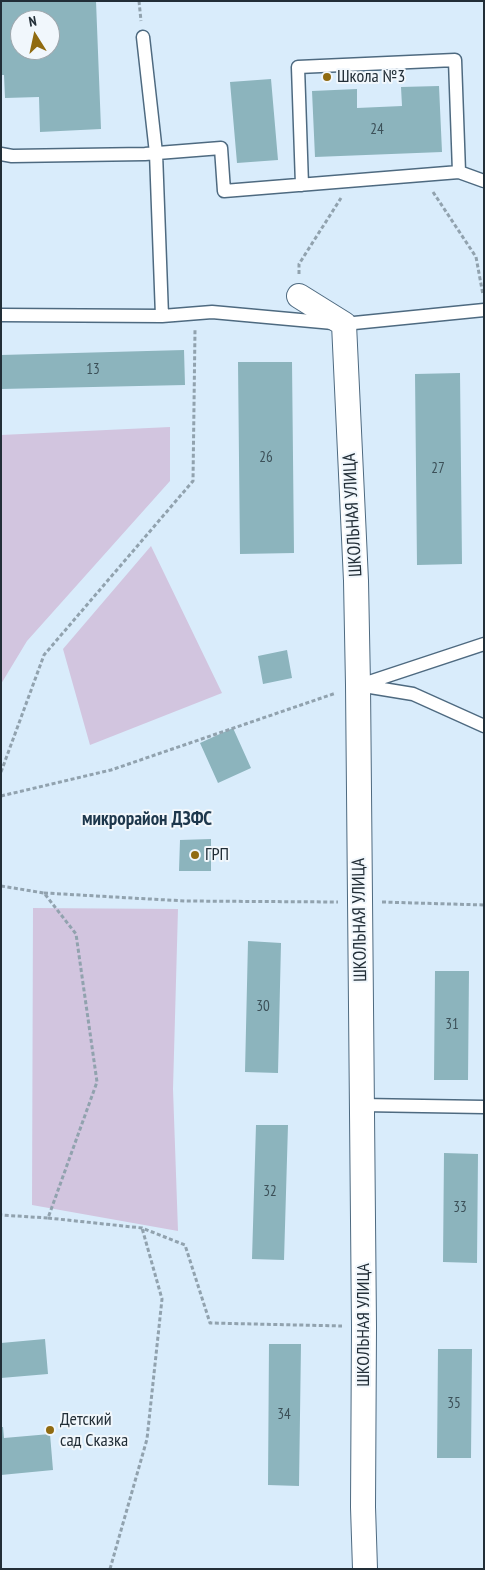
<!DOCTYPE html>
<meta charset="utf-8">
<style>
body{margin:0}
#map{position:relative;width:485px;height:1570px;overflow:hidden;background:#d9ecfb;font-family:"PT Sans Narrow",sans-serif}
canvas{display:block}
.frame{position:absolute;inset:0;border:2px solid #222e37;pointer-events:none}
.north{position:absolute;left:10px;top:10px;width:50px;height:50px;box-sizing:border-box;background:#f1f7fc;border:1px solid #9ea7ad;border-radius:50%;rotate:350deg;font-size:14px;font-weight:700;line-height:20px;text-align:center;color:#222e37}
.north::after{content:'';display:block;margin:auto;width:18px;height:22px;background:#906b11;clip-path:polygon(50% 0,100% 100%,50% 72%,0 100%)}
</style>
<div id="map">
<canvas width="485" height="1570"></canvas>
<div class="frame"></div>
<div class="north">N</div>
</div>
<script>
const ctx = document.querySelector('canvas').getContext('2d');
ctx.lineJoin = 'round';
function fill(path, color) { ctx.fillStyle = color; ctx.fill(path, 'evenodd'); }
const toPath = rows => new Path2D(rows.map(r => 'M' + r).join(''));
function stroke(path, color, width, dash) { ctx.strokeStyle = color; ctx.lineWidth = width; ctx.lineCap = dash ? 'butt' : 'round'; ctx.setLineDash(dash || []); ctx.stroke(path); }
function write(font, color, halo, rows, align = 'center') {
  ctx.font = font + ' "PT Sans Narrow",sans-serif'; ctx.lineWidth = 4; ctx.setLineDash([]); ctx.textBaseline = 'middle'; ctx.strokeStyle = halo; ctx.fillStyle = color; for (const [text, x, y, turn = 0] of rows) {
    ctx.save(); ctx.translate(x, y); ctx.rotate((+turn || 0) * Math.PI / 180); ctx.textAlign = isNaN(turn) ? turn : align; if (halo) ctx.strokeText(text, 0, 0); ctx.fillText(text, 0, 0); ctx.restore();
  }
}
fill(toPath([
 [170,427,170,481,27,641,1,684,1,435],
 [151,546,222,693,90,745,63,649],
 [33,908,178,909,173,1089,178,1231,32,1205]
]), '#d2c5df');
fill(toPath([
 [1,1,96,1,101,129,40,132,39,97,5,98,4,75,1,75],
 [20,20,50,20,50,50,20,50],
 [271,79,278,160,237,163,230,82],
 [439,86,442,152,315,157,312,91,357,89,357,108,402,106,401,87],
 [184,350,185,385,1,389,1,355],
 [238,362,292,362,294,553,240,554],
 [460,373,462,564,417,565,415,374],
 [287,650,292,678,263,684,258,656],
 [233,728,251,768,218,783,200,743],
 [211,839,211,871,179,871,180,840],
 [248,941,281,943,278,1073,245,1072],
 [435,971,469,971,468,1080,434,1080],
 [256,1125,288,1125,284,1260,252,1259],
 [444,1153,478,1154,477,1263,443,1262],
 [45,1339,48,1374,1,1378,1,1343],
 [269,1344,301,1344,299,1486,268,1485],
 [438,1349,472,1349,471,1458,437,1458],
 [1,1427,3,1427,4,1438,50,1434,53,1470,1,1475]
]), '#8cb4bd');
const lane = toPath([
 [143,37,156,153,162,316],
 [1,154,12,156,145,154,221,148,224,191,459,172,484,181],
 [302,185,298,67,455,60,459,172],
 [1,315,162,316,212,312,344,324,484,310],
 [358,685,413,694,484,726],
 [360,685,484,644],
 [362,1105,484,1107]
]);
const street = toPath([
 [299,296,344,324,356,581,358,685,364,1327,363,1507,365,1569]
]);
stroke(lane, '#4e6a80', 15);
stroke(street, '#4e6a80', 26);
stroke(toPath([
 [139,1,141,21],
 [433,192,476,257,483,295],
 [299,274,299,264,341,198],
 [1,772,44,655,193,481,195,330],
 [1,796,111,770,336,693],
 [1,886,44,893,76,934,97,1082,48,1218,1,1215],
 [44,893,185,901,338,902],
 [382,902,484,905],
 [48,1218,142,1228,185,1245,210,1323,342,1326],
 [110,1569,147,1439,162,1299,142,1228]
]), '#91a2ae', 3, [4, 2.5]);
stroke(lane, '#fff', 12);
stroke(street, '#fff', 24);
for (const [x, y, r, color] of [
 [327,77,5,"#906b11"],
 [195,855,5,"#906b11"],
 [50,1430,5,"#906b11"]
]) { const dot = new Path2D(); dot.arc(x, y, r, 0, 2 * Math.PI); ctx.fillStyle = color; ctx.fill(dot); stroke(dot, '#f1f7fc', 2); }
write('15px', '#3c5058', null, [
 ["24",377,130],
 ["13",93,370],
 ["26",266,458],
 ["27",438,469],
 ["30",263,1007],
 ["31",452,1025],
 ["32",270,1192],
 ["33",460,1208],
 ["35",454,1404],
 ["34",284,1415]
]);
write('18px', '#222e37', '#f1f7fc', [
 ["Школа №3",337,77],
 ["ГРП",205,855],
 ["Детский",60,1420],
 ["сад Сказка",60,1441]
], 'left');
write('18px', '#222e37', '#f1f7fc', [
 ["ШКОЛЬНАЯ УЛИЦА",353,515,-93],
 ["ШКОЛЬНАЯ УЛИЦА",360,920,-91],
 ["ШКОЛЬНАЯ УЛИЦА",364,1325,-90]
]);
write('bold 19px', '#1d374c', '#f1f7fc', [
 ["микрорайон ДЗФС",147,820]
]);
</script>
